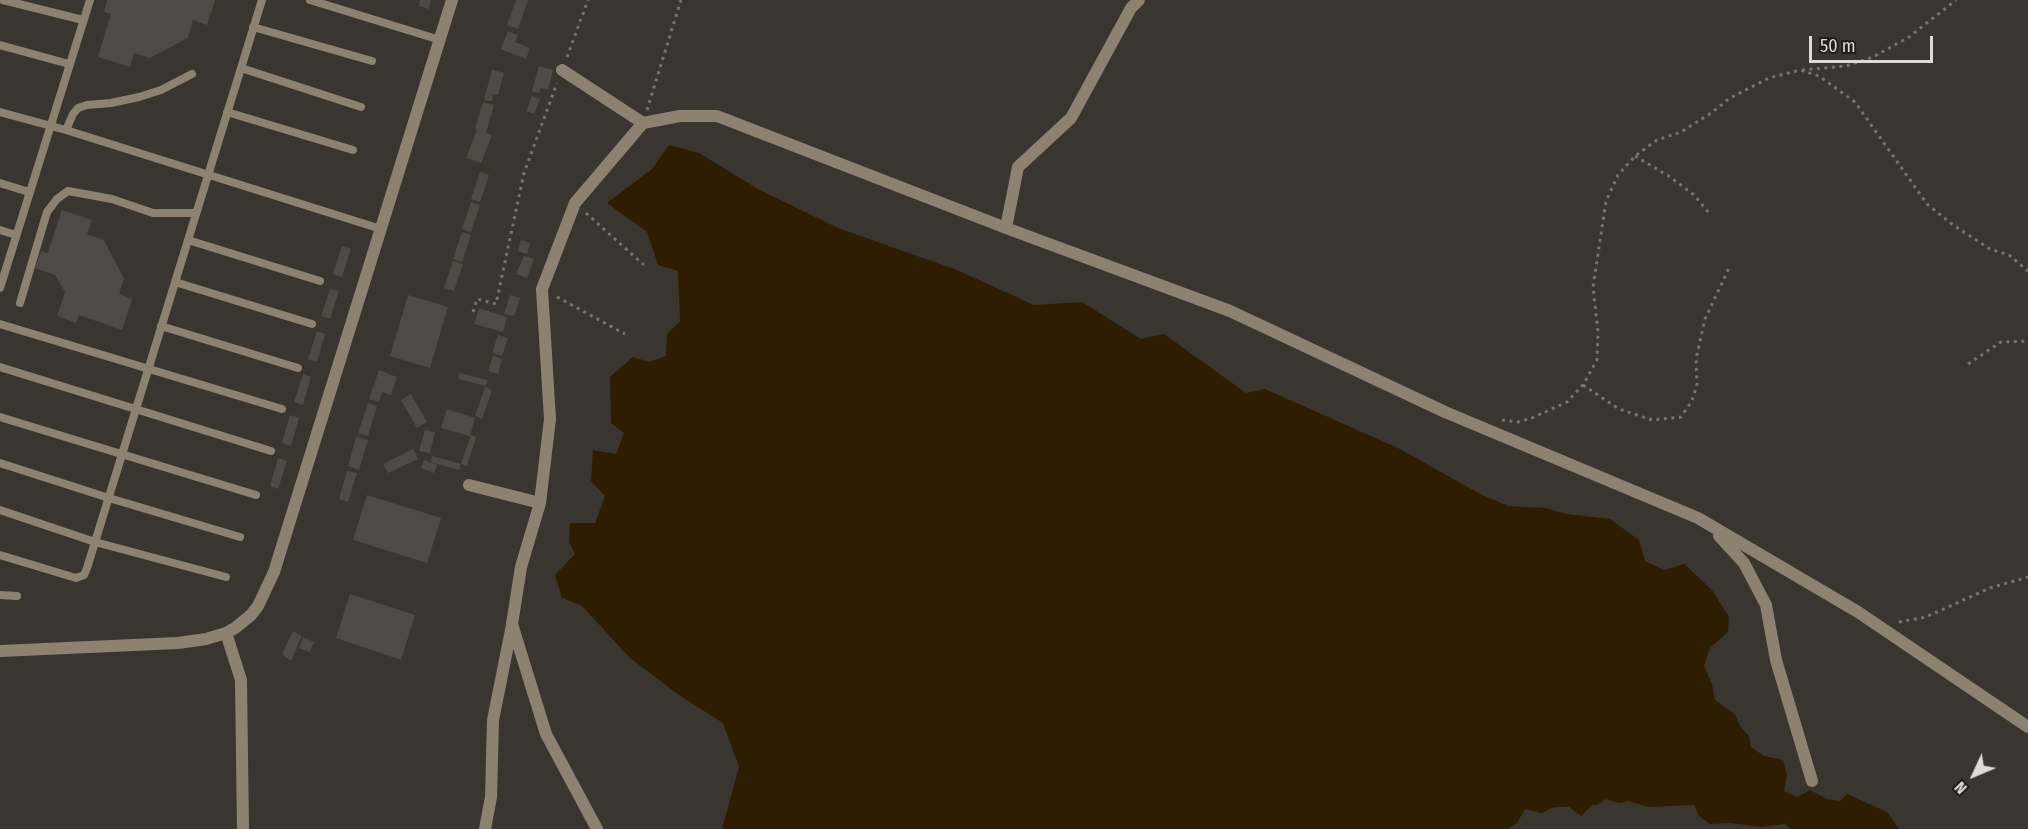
<!DOCTYPE html>
<style>
body{margin:0}
#map{position:relative;width:2028px;height:829px;overflow:hidden;background:#3a362f;font-family:"Fira Sans Condensed",sans-serif}
canvas{display:block}
.north{position:absolute;left:1944px;top:745px;width:60px;height:60px;-webkit-text-stroke:4px #201e1b;paint-order:stroke;rotate:226deg;font-size:16px;font-weight:700;line-height:24px;text-align:center;color:#dedbd7}
.north::after{content:'';display:block;margin:auto;width:21px;height:27px;background:#dedbd7;clip-path:polygon(50% 0,100% 100%,50% 72%,0 100%)}
.scale{position:absolute;left:1809px;top:36px;width:124px;height:27px;box-sizing:border-box;border:3px solid #dedbd7;border-top:0;padding-left:8px;font-size:18px;line-height:21px;white-space:nowrap;color:#dedbd7;-webkit-text-stroke:4px #201e1b;paint-order:stroke}
</style>
<div id="map">
<canvas width="2028" height="829"></canvas>
<div class="north">N</div>
<div class="scale">50 m</div>
</div>
<script>
const ctx = document.querySelector('canvas').getContext('2d');
ctx.lineJoin = 'round';
function fill(path, color) { ctx.fillStyle = color; ctx.fill(path, 'evenodd'); }
const toPath = rows => new Path2D(rows.map(r => 'M' + r).join(''));
function stroke(path, color, width, dash) { ctx.strokeStyle = color; ctx.lineWidth = width; ctx.lineCap = dash ? 'butt' : 'round'; ctx.setLineDash(dash || []); ctx.stroke(path); }
fill(toPath([
 [669,145,699,153,758,189,838,228,957,270,1034,305,1082,302,1141,339,1164,334,1246,393,1265,389,1398,448,1482,495,1508,506,1546,508,1566,514,1610,519,1639,540,1645,561,1664,570,1684,564,1712,590,1729,617,1728,632,1710,648,1704,666,1712,684,1715,700,1735,714,1740,726,1749,736,1751,747,1764,756,1783,760,1787,774,1784,791,1797,797,1810,790,1827,799,1840,801,1847,794,1887,812,1899,829,1791,829,1785,824,1761,827,1731,823,1710,824,1699,816,1694,805,1648,807,1628,801,1619,803,1605,799,1598,805,1592,805,1581,816,1569,807,1554,807,1542,813,1525,809,1517,823,1507,829,722,829,739,767,723,723,679,695,630,658,582,606,562,598,555,575,575,554,569,542,570,523,595,523,605,496,591,481,593,450,616,454,624,433,611,423,610,377,633,357,649,362,666,356,667,334,680,321,678,271,658,265,647,232,607,203,652,169]
]), '#2e1d00');
fill(toPath([
 [107,0,215,0,207,25,193,20,188,38,150,58,134,53,130,67,98,57,111,14,104,12],
 [420,0,431,0,429,9,419,6],
 [516,0,528,0,518,29,507,25],
 [508,31,518,35,515,42,530,48,526,59,501,49],
 [539,66,553,70,548,90,541,88,539,93,532,91],
 [492,70,504,73,498,95,493,94,492,101,484,100],
 [532,96,540,99,534,114,526,111],
 [483,102,494,105,486,133,492,135,481,163,466,158,477,130,475,129],
 [480,172,489,175,480,202,471,199],
 [471,202,480,205,471,232,462,229],
 [62,210,92,220,87,234,104,240,124,279,119,294,132,299,122,330,79,315,76,323,57,316,65,292,55,275,35,268,41,251,48,253],
 [462,232,471,235,462,262,453,259],
 [521,240,530,243,527,254,518,251],
 [342,246,351,249,342,277,333,274],
 [524,256,534,259,527,278,516,274],
 [453,261,463,264,454,291,444,288],
 [330,289,339,291,330,319,321,316],
 [408,295,448,307,430,368,390,356],
 [510,295,520,298,514,316,504,314],
 [479,308,507,317,503,332,474,324],
 [317,331,325,334,317,362,308,359],
 [498,335,508,338,502,356,492,353],
 [493,356,502,359,498,374,488,371],
 [379,370,397,377,391,395,382,392,379,402,369,399],
 [459,373,488,380,486,386,458,379],
 [303,374,311,377,303,405,294,402],
 [485,387,492,390,482,419,475,416],
 [411,394,427,422,417,428,401,400],
 [368,403,377,406,368,436,358,433],
 [447,409,475,418,470,436,441,428],
 [290,415,299,418,291,446,282,443],
 [425,430,435,432,430,453,419,451],
 [471,435,476,437,467,466,461,464],
 [356,437,368,440,359,470,348,466],
 [413,449,418,459,388,473,383,464],
 [432,456,461,464,459,470,431,462],
 [278,458,287,461,278,489,270,486],
 [424,460,437,465,434,473,421,468],
 [347,471,357,473,348,502,339,499],
 [367,495,441,518,427,563,353,540],
 [350,594,415,615,401,660,336,638],
 [293,631,302,636,291,661,282,654],
 [303,637,314,642,310,652,299,648]
]), '#4f4b44');
stroke(toPath([
 [567,57,588,0],
 [1802,70,1846,66,1873,57,1909,37,1956,0],
 [647,110,681,0],
 [1635,156,1670,177,1694,195,1709,213],
 [586,213,644,265],
 [557,297,625,334],
 [473,312,477,299,496,304,524,173,557,83],
 [1968,364,2001,342,2028,341],
 [1583,385,1619,409,1652,420,1681,417,1692,401,1697,384,1696,359,1705,319,1730,266],
 [1502,420,1518,422,1532,418,1567,402,1583,385,1597,360,1598,332,1593,287,1606,201,1618,175,1635,156,1657,140,1681,132,1711,113,1730,98,1769,78,1800,70,1819,76,1855,102,1927,204,1953,225,1990,249,2009,255,2028,271],
 [1899,622,1926,617,1990,588,2028,577]
]), '#77736d', 3, [3, 4.5]);
stroke(toPath([
 [3,0,83,20],
 [310,0,440,40],
 [253,27,372,61],
 [0,45,69,64],
 [241,68,361,107],
 [0,112,66,130,381,229],
 [227,112,353,150],
 [66,130,73,114,78,108,87,105,111,103,139,97,161,90,192,74],
 [0,183,29,192],
 [0,230,16,235],
 [188,240,320,281],
 [175,282,312,324],
 [0,288,90,0],
 [20,303,47,212,57,199,68,191,112,199,153,213,196,213],
 [0,324,282,409],
 [161,326,298,368],
 [0,367,271,451],
 [0,417,256,495],
 [0,463,109,498,240,537],
 [0,510,95,542,226,577],
 [0,555,76,578,84,575,87,568,262,0],
 [0,595,17,596]
]), '#8d8271', 8);
stroke(toPath([
 [562,70,643,123,680,116,717,116,1006,228,1230,311,1445,412,1698,518,1858,612,2028,727],
 [1006,228,1018,167,1071,118,1131,8,1139,0],
 [469,485,540,503,521,567,512,624,546,734,597,829],
 [540,503,550,419,542,289,575,203,643,123],
 [1719,536,1744,563,1766,605,1776,660,1812,781],
 [226,633,241,680,243,829],
 [0,651,178,643,206,639,226,633,235,628,251,615,258,606,274,572,452,0],
 [485,829,491,797,493,720,512,625]
]), '#8d8271', 12);
</script>
